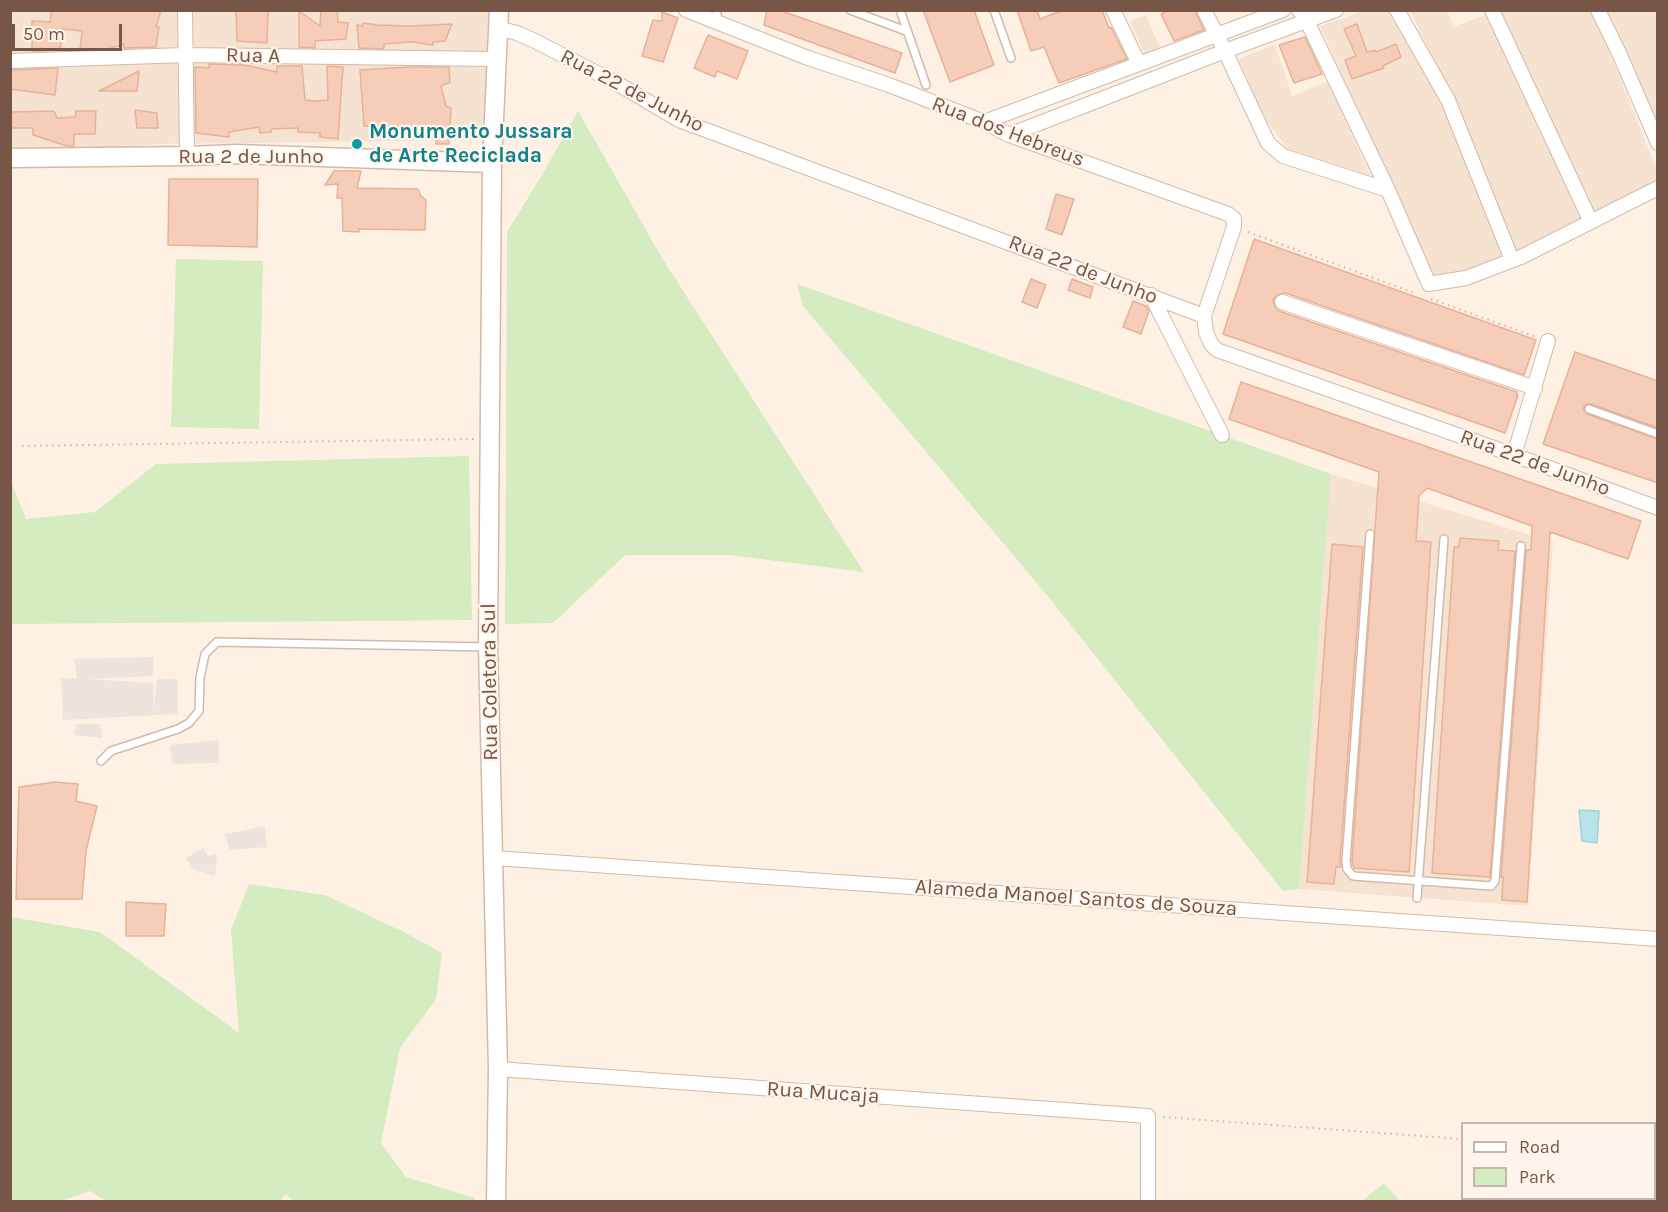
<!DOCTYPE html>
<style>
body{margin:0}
#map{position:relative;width:1668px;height:1212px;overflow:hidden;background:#fef1e3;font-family:Karla,sans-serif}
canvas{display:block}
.frame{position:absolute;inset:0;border:12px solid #775547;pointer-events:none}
.legend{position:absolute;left:1461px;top:1122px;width:195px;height:78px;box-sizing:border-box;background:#fff5ea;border:2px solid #c9b5a9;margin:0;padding:8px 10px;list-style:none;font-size:18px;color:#775547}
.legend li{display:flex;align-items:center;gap:12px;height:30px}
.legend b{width:30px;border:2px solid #c9b5a9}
.scale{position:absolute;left:12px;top:24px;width:110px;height:27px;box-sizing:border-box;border:3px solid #775547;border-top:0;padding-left:8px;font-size:18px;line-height:21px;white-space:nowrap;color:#775547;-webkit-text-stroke:4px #fff5ea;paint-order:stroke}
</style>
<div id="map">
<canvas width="1668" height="1212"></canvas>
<div class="frame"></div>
<ul class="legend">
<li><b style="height:8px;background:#fff"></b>Road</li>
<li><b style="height:16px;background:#d5ecc0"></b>Park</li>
</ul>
<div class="scale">50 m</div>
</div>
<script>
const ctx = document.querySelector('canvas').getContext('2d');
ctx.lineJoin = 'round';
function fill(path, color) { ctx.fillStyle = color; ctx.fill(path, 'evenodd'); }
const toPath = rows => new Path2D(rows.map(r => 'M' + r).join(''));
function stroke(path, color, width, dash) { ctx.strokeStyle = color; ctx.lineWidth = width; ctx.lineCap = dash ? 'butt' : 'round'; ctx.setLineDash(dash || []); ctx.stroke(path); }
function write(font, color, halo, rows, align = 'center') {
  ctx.font = font + ' Karla,sans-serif'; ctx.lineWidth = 4.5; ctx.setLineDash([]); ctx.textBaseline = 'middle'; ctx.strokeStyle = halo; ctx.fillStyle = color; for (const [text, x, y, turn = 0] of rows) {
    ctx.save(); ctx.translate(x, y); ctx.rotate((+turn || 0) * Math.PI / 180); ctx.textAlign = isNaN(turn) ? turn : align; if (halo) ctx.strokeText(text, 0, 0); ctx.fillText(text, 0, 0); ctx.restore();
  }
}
fill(toPath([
 [11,11,497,11,485,140,163,144,11,154],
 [1364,11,1388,11,1444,105,1504,256,1469,272,1434,276,1320,26],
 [1410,11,1446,11,1455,26,1486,15,1584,220,1515,253,1454,100],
 [1501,11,1590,11,1612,58,1657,170,1657,181,1593,214],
 [1607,11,1657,11,1657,125,1619,35],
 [1146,15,1161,50,1145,54,1130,21],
 [1275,44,1292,96,1328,81,1370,176,1288,149,1264,118,1239,59],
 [1331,474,1553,542,1528,906,1299,889]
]), '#f6e2d0');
fill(toPath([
 [154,657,153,676,87,679,153,683,154,708,157,679,178,679,178,714,63,720,61,678,77,679,74,659],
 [76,724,100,724,102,738,75,735],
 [219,740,219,763,172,764,170,745],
 [265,826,267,847,230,850,225,834],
 [203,848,208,856,217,854,215,876,193,869,186,858]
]), '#ede4de');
fill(toPath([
 [578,111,662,258,864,572,729,555,625,555,553,623,505,624,507,232,542,175],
 [176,259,263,261,259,429,171,427],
 [797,284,1331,474,1299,889,1283,891,1046,594,803,306],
 [469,456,472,620,11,624,11,482,26,519,95,512,156,464],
 [249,884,325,895,404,932,442,953,436,999,400,1048,381,1143,406,1177,475,1198,474,1201,295,1202,286,1194,279,1202,107,1202,90,1191,61,1201,11,1201,11,917,100,932,239,1033,231,930],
 [1384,1183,1400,1201,1362,1201]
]), '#d5ecc0');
const water = toPath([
 [1579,810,1599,811,1597,843,1582,841,1579,810]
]);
fill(water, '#b6e4e8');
stroke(water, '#9bd5db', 1.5);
const building = toPath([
 [52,10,161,10,156,27,159,27,156,47,124,48,124,44,108,49,80,50,82,31,62,29,60,50,32,51,32,21,50,22,52,10],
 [236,10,268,10,267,43,237,41,236,10],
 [321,10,337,10,338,22,348,23,346,39,315,41,315,48,299,47,299,11,320,26,321,10],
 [767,10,779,10,902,53,895,73,764,25,767,10],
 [923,10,974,10,994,65,950,82,923,10],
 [1017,10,1037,10,1040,19,1063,10,1102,10,1109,28,1111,27,1127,59,1059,83,1044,47,1031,51,1017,10],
 [1170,10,1195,10,1204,30,1174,41,1161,14,1170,10],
 [662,12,678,18,663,62,642,56,653,20,662,21,662,12],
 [363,23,378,25,410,26,452,24,445,41,433,42,433,45,412,42,384,44,384,48,382,49,359,48,357,25,362,26,363,23],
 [1357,24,1367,52,1375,50,1376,52,1396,44,1401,57,1383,66,1384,68,1352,79,1345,60,1356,56,1344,29,1357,24],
 [708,35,748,51,737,79,717,71,715,77,694,68,708,35],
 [1305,37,1322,74,1294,83,1279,45,1305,37],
 [209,64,244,65,277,72,277,66,302,66,305,100,316,101,328,100,327,66,343,67,338,139,320,137,320,133,298,132,298,128,272,129,271,132,260,133,259,127,229,132,229,137,196,133,195,67,209,68,209,64],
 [407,67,449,67,450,82,441,86,446,106,451,108,449,144,436,144,436,129,364,126,360,70,407,67],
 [58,68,55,95,10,89,10,70,58,68],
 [139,71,137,91,99,91,139,71],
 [135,110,157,113,158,128,137,128,135,110],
 [54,111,57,118,75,117,76,111,96,111,95,134,74,134,74,146,67,146,33,135,33,128,10,128,10,112,54,111],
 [334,171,361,171,357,188,418,189,421,196,426,200,425,230,359,229,359,232,343,231,342,198,337,198,338,184,325,185,334,171],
 [169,179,258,179,257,247,168,245,169,179],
 [1056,194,1074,199,1062,235,1046,229,1056,194],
 [1254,239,1536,340,1524,375,1285,293,1277,295,1273,300,1275,307,1279,311,1517,392,1516,395,1518,395,1505,433,1223,334,1254,239],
 [1031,279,1046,285,1037,308,1022,302,1031,279],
 [1072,279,1093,287,1090,298,1068,290,1072,279],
 [1133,301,1146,306,1149,311,1141,334,1123,327,1133,301],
 [1575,352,1658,381,1658,428,1591,404,1586,404,1583,409,1587,414,1658,439,1658,483,1543,444,1575,352],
 [1241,382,1641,521,1628,559,1550,532,1527,902,1502,900,1503,877,1501,877,1526,550,1531,550,1532,526,1427,488,1419,496,1416,541,1431,542,1409,872,1354,868,1352,861,1379,472,1229,419,1241,382],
 [1460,538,1499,541,1498,550,1515,551,1490,877,1432,873,1454,547,1459,547,1460,538],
 [1332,544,1363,547,1340,861,1341,867,1336,867,1334,884,1307,882,1332,544],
 [55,782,78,784,76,801,97,806,86,851,82,899,16,899,19,787,55,782],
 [126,902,166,904,164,936,126,936,126,902]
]);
fill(building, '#f5cdb8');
stroke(building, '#e8b198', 1.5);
const lane = toPath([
 [716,10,719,23],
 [850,10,906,31],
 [900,10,926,85],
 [994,10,1011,58],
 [1589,409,1658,434],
 [1370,534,1346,861,1347,869,1353,876,1491,886,1495,881,1521,546],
 [101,761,111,751,178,729,189,723,199,711,200,678,205,654,217,642,488,647],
 [1417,898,1444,539]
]);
const street = toPath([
 [185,10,187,156],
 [686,10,808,58,889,85,984,122,1009,135,1228,214,1234,219,1234,227,1204,316],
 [1113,10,1139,64],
 [1204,10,1225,51,1268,143,1283,156,1388,190],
 [1299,10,1307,21,1388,190,1429,284,1466,278,1521,257,1658,188],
 [1397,10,1448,100,1512,260],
 [1492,10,1591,222],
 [1598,10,1619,53,1658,143],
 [497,28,517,33,535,41,618,84,679,120,1204,316,1206,332,1211,344,1217,350,1514,455,1658,508],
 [10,61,186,55,496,59],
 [984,122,1283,10],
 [1009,135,1225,51,1336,10],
 [1151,295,1222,435],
 [1282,302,1535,388],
 [1514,455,1548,341],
 [494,858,1658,939],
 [498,1069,1148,1116,1148,1202]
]);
const secondary = toPath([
 [10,158,187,156,237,154,492,163],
 [496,1202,498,1069,488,647,492,163,499,10]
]);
stroke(lane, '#d2baab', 10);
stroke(street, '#d2baab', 16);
stroke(secondary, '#d5b9a8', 21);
stroke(toPath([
 [1248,232,1417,294],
 [1431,299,1536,337],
 [22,446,475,439],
 [1163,1117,1462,1139],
 [1654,1152,1658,1153]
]), '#dab09b', 2, [1.5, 4.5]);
stroke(lane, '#fff', 7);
stroke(street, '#fff', 14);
stroke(secondary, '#fff', 18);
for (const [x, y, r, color] of [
 [357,144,6,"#0f9aa8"]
]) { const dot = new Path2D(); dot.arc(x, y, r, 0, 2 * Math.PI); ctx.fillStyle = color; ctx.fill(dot); stroke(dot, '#fff5ea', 2); }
write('21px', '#775547', '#fff5ea', [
 ["Rua A",253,56,1],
 ["Rua 22 de Junho",632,91,27],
 ["Rua dos Hebreus",1008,132,21],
 ["Rua 2 de Junho",251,157],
 ["Rua 22 de Junho",1083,270,21],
 ["Rua 22 de Junho",1535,463,20],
 ["Rua Coletora Sul",490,682,-91],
 ["Alameda Manoel Santos de Souza",1076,898,4],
 ["Rua Mucaja",823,1093,4]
]);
write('bold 21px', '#0d838f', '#fff5ea', [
 ["Monumento Jussara",369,132],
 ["de Arte Reciclada",369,156]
], 'left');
</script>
